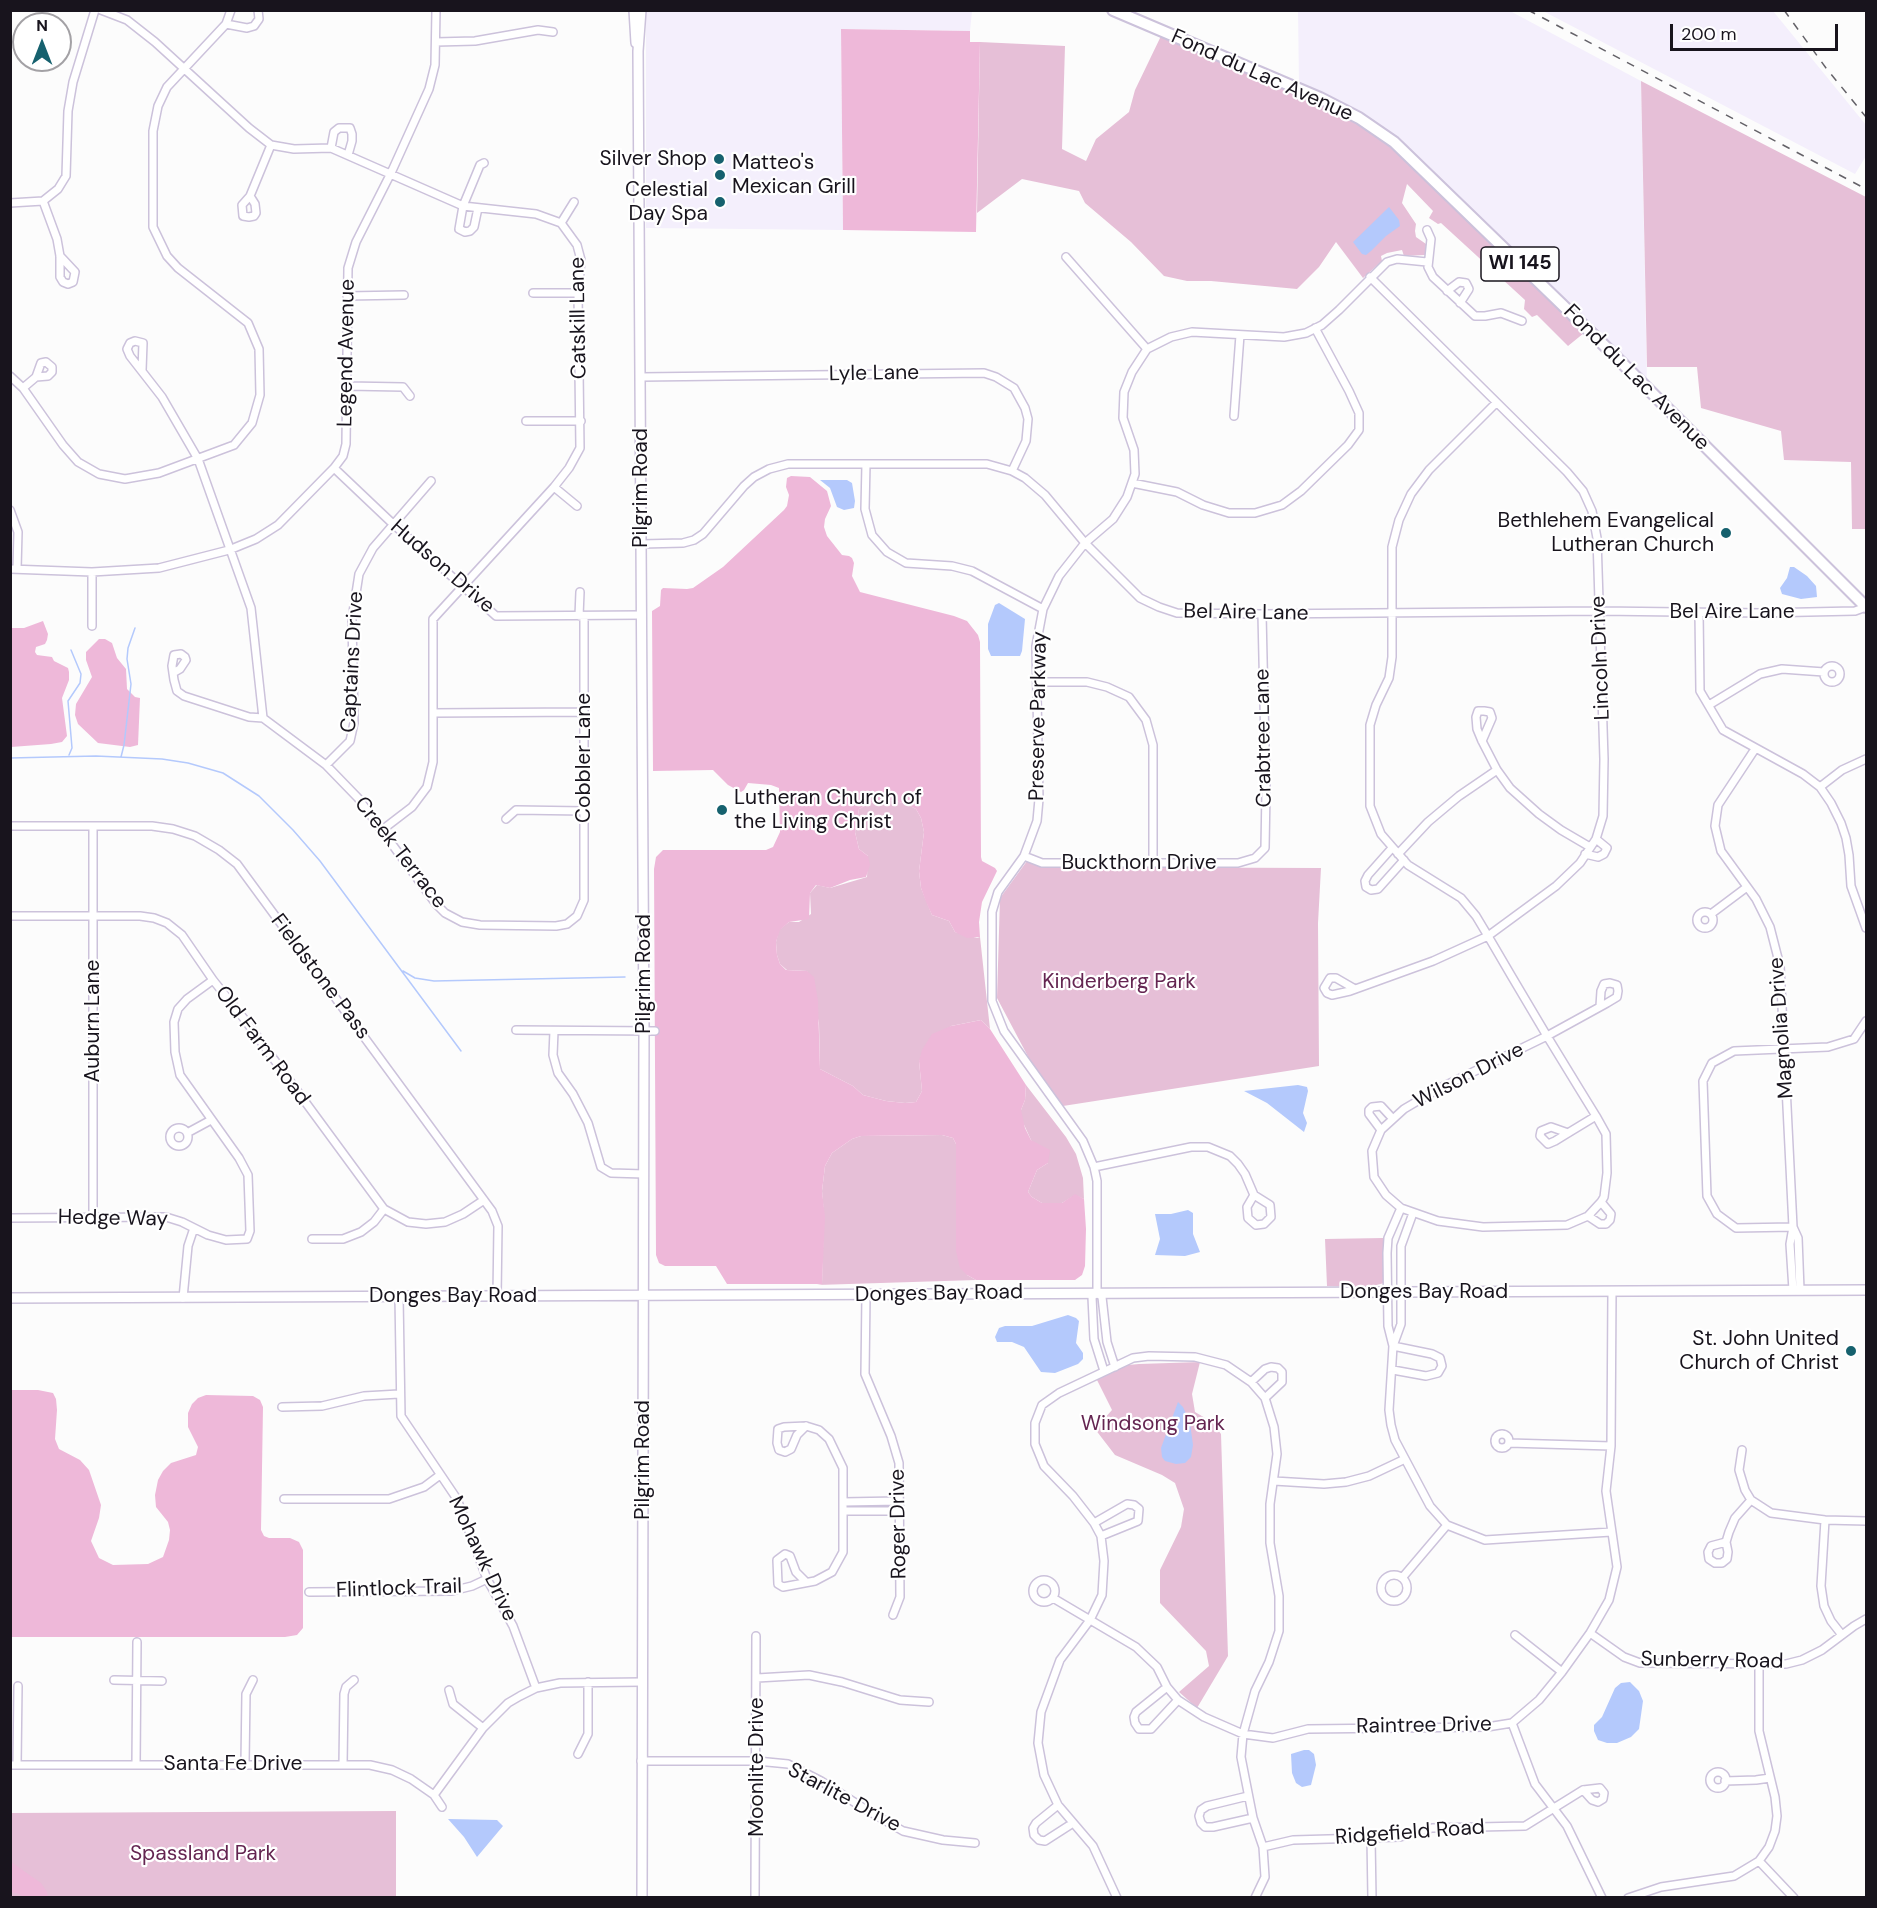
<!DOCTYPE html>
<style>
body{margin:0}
#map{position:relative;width:1877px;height:1908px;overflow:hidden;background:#fcfcfc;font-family:"DM Sans",sans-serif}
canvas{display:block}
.frame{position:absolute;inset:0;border:12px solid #18141d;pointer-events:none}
.north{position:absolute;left:12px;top:12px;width:60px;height:60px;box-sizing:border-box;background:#fff;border:2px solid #a3a1a5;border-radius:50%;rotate:0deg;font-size:16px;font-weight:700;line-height:24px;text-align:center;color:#18141d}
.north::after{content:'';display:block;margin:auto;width:21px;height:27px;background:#16616e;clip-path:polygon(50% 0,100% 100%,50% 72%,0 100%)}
.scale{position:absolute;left:1670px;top:24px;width:168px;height:27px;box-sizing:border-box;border:3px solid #18141d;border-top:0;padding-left:8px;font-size:18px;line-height:21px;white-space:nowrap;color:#18141d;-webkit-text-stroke:4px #fff;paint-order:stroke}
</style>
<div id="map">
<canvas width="1877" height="1908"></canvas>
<div class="frame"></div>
<div class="north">N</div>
<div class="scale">200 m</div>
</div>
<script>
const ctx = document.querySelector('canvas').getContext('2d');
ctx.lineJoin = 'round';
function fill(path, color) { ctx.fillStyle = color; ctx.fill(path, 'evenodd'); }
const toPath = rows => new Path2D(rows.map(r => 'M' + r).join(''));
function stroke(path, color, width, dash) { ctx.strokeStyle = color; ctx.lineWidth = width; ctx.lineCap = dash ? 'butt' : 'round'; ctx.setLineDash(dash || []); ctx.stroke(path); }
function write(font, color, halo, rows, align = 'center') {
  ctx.font = font + ' "DM Sans",sans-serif'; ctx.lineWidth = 4.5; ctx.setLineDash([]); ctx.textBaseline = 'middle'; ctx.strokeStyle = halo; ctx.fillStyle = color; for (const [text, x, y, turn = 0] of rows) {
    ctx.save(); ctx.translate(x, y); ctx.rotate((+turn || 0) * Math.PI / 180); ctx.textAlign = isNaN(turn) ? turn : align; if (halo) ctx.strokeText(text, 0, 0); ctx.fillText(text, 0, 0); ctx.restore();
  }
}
fill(toPath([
 [646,11,972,11,970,31,841,29,843,230,646,228],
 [1298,11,1510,11,1641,81,1647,384,1402,143,1364,115,1329,97,1299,84],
 [1543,11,1773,11,1866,125,1866,156,1855,174]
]), '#f4effc');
fill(toPath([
 [1161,36,1297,94,1362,125,1401,153,1584,333,1568,346,1537,315,1532,317,1524,309,1525,300,1441,223,1438,224,1429,218,1433,211,1407,184,1402,203,1416,224,1415,231,1416,237,1426,244,1425,255,1404,256,1402,250,1387,253,1381,256,1382,261,1363,278,1336,242,1319,267,1297,289,1211,281,1187,281,1164,276,1131,242,1085,203,1079,191,1022,179,977,213,980,42,1065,46,1062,149,1086,161,1096,139,1129,112,1135,90],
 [1641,81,1866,197,1866,529,1852,529,1851,462,1784,460,1781,431,1701,408,1697,367,1647,367],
 [885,799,904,803,916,809,921,818,924,832,919,871,921,888,932,915,949,921,955,932,977,938,980,937,990,1029,981,1020,951,1026,919,1061,922,1091,916,1102,905,1103,886,1101,863,1095,853,1086,820,1069,819,1023,807,971,787,970,780,964,777,955,776,942,779,930,789,922,799,922,811,914,810,893,817,885,830,888,867,877,868,856,859,849,855,832,859,809,874,801],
 [1027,861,1040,867,1321,868,1318,923,1319,1066,1063,1106,1033,1066,997,998,1000,898],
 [1026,1085,1066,1137,1076,1154,1083,1178,1084,1199,1075,1195,1062,1203,1042,1203,1032,1197,1028,1192,1037,1170,1048,1163,1031,1140,1021,1118,1021,1110,1025,1100],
 [942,1135,953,1138,956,1144,967,1275,976,1280,817,1285,822,1284,824,1214,822,1191,825,1166,832,1153,852,1139,861,1136],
 [1383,1238,1384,1283,1369,1287,1327,1286,1325,1239],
 [1200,1362,1192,1394,1195,1412,1212,1422,1221,1434,1228,1656,1197,1708,1179,1692,1209,1666,1206,1651,1160,1603,1160,1570,1181,1527,1184,1509,1175,1483,1162,1475,1115,1455,1095,1429,1112,1410,1095,1376,1107,1375,1128,1365,1139,1364],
 [396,1811,396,1897,11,1897,10,1813]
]), '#e6bfd7');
fill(toPath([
 [841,29,970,31,970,42,980,42,976,232,843,230],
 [791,476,810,477,827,491,831,506,825,519,824,527,827,536,842,555,849,556,852,558,854,563,852,576,860,592,954,616,967,621,978,635,980,642,981,857,982,861,995,868,997,871,982,902,979,922,980,937,967,938,955,932,949,921,932,915,926,902,921,888,919,871,924,832,921,818,916,809,904,803,885,799,874,801,859,809,855,832,859,849,868,856,870,865,866,877,850,880,830,888,816,885,810,893,809,919,789,922,780,930,776,942,777,955,780,964,786,970,807,971,814,977,818,1001,820,1069,853,1086,863,1095,886,1101,905,1103,916,1102,922,1091,919,1061,922,1050,932,1034,951,1026,981,1020,990,1029,1026,1085,1025,1100,1021,1110,1025,1128,1031,1140,1050,1150,1048,1163,1037,1170,1028,1192,1032,1197,1042,1203,1062,1203,1075,1194,1084,1199,1086,1229,1085,1266,1082,1275,1075,1280,976,1280,967,1275,960,1268,956,1251,956,1144,953,1138,942,1135,861,1136,852,1139,832,1153,825,1166,822,1191,825,1217,822,1284,727,1284,716,1266,665,1266,659,1263,656,1255,654,869,656,857,663,850,766,850,773,847,780,832,779,788,771,785,748,783,744,790,741,792,728,785,713,770,653,771,652,611,660,606,661,590,663,588,687,589,693,588,723,567,784,510,787,506,789,495,786,487,787,478],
 [43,621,48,634,47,640,45,644,36,647,35,652,37,655,52,657,54,661,68,668,69,672,69,680,62,698,67,736,62,742,51,744,11,747,11,628,24,628],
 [99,639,105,639,112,643,117,658,126,669,127,689,135,697,140,698,138,745,130,747,98,743,78,724,75,715,76,704,92,677,86,660,86,652],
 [10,1390,38,1390,53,1393,56,1399,57,1410,55,1439,59,1449,80,1460,89,1470,101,1505,99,1518,91,1541,99,1558,113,1565,148,1564,163,1557,169,1540,170,1530,168,1522,156,1507,155,1495,158,1480,163,1471,171,1463,196,1455,198,1447,188,1427,188,1413,192,1404,198,1398,206,1395,253,1396,260,1400,263,1407,261,1530,264,1536,269,1538,290,1538,299,1542,303,1550,303,1628,297,1635,285,1637,11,1637],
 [11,1862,41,1883,47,1892,48,1897,24,1897,19,1894,11,1892]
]), '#eeb8d9');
fill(toPath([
 [1389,207,1399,220,1400,226,1386,236,1371,251,1366,255,1362,254,1353,242],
 [820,480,847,480,852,483,855,501,854,508,844,510,837,507,830,488],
 [1790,567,1794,567,1807,576,1816,586,1817,597,1801,599,1782,594,1780,588,1787,578],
 [999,603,1025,619,1022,651,1020,656,991,656,988,649,988,624,995,605],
 [1298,1085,1307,1087,1308,1091,1303,1113,1307,1123,1304,1132,1267,1103,1244,1091],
 [1188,1210,1193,1213,1193,1234,1200,1252,1185,1256,1155,1255,1160,1239,1155,1214,1171,1214],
 [1068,1315,1076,1318,1079,1321,1076,1343,1083,1353,1083,1359,1078,1364,1055,1373,1041,1372,1024,1347,1012,1342,997,1342,995,1337,999,1328,1005,1326,1032,1326],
 [1178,1402,1183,1407,1190,1423,1193,1445,1191,1457,1185,1463,1176,1464,1165,1461,1162,1457,1161,1448],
 [1630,1682,1639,1691,1643,1701,1639,1729,1631,1737,1617,1743,1607,1743,1598,1740,1594,1731,1594,1725,1602,1717,1615,1688,1621,1683],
 [1304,1750,1309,1750,1314,1754,1316,1765,1311,1785,1302,1787,1296,1783,1292,1773,1291,1754],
 [448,1819,497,1820,503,1826,477,1857,464,1837]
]), '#b4c9fc');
stroke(toPath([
 [69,755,72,748,68,701,80,683,81,674,71,650],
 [121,757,124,745,131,684,127,659,128,648,135,628],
 [10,758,96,756,162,759,188,763,223,773,259,796,293,830,320,861,461,1051],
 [403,971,415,978,434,981,625,977]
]), '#b4c9fc', 1.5);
const street = toPath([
 [101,10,127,20,155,42,249,128,271,145,294,149,331,148,463,206,536,214,561,223,577,245,581,260,578,293,580,448,569,468,554,487,433,619,433,762,427,787,412,807,382,830],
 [226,24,247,28,254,26,259,19,258,10],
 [436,42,475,41,538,30,553,32],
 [331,148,334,132,339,128,350,128,352,134,352,141,348,155],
 [250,196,255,204,256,213,254,216,249,217,243,216,242,205,250,196,271,145],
 [43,201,57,239,60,256,60,277,63,282,68,284,73,282,75,272,60,256],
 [10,203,43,201,58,189,66,176,68,111,73,82,95,10],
 [478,208,474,227,470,231,465,232,459,229,463,206,480,165,484,163],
 [561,223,574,202],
 [1427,230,1431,239,1428,267,1433,277,1475,316,1485,316,1501,313,1522,321],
 [1066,257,1147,349],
 [1447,291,1459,282,1466,283,1469,289,1460,303],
 [533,293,578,293],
 [347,296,404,295],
 [142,370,143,343,135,341,130,343,127,349,130,356,162,397,198,459,251,608,263,718],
 [10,376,23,388,63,445,78,462,99,474,125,479,159,473,234,445,252,423,260,395,259,349,248,323,178,268,167,256,153,227,153,131,158,106,167,87,226,24,231,10],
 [641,377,984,373,996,377,1014,388,1025,408,1028,419,1026,441,1012,471],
 [347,386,403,387,410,396],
 [23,388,36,377,48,376,52,372,52,367,46,362,41,363,36,377],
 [1496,403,1429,470,1411,494,1399,520,1392,547,1392,657,1389,678,1376,705,1370,725,1370,806,1381,834,1408,865,1461,898,1476,916,1488,936,1512,977,1547,1036,1580,1090,1596,1116,1606,1134,1607,1173,1604,1197,1601,1202,1588,1216,1567,1225,1483,1227,1438,1221,1401,1208,1386,1195,1374,1177,1372,1151,1381,1130,1404,1109,1438,1089,1547,1036,1607,1003,1617,997,1618,991,1617,985,1610,983,1604,984,1601,991,1600,1006],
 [1234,416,1240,335],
 [526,421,581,421],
 [866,464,865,509,872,535,887,552,906,563,952,566,972,571,1043,609],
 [334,468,393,524,496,616,642,615],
 [1132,483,1177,492,1203,505,1229,513,1255,513,1282,505,1301,491,1348,445,1359,430,1359,413,1349,391,1315,328],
 [554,487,577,506],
 [10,510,18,532,17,569],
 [642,544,683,543,694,540,703,534,744,486,754,477,769,469,788,464,987,464,1012,471,1025,478,1045,495,1085,543,1140,598,1159,607,1177,613,1262,614,1599,611,1762,613,1855,611,1866,607],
 [10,569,92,572,159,568,229,550,256,539,278,525,334,468,343,456,346,444,348,268,356,242,391,173,429,89,435,65,436,10],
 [92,572,92,626],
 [1699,612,1700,691,1723,730,1803,774,1820,787,1831,803,1841,823,1846,838,1849,855,1851,886,1866,928],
 [579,616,580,592],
 '1824 674a8 8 0 1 1 16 0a8 8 0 1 1-16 0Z',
 [173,673,180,669,186,660,185,657,181,654,174,655,172,666,174,680,177,691,184,696,249,717,263,718],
 [1038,682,1087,682,1107,687,1129,697,1146,720,1153,745,1153,863],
 [1709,705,1760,674,1782,669,1824,672],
 [433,713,584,712],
 [263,718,326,765,358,798,436,904,445,913,462,922,480,925,556,926,567,924,577,916,584,900,584,616],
 [1482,741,1492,718,1490,712,1484,711,1478,711,1476,717,1477,729,1482,741,1497,770,1510,788,1539,814,1561,830,1590,847],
 [1755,749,1718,805,1715,826,1721,851,1756,899,1770,927,1780,966,1793,1227,1790,1244,1793,1290],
 [326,765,350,741,354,723,352,619,359,574,373,548,431,481],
 [1820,787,1842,770,1866,759],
 [506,819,516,810,584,811],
 [10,826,152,826,173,829,195,836,219,850,237,864,492,1211,498,1226,497,1296],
 [93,826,93,1217],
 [1392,848,1368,875,1365,881,1366,887,1371,890,1378,889,1404,860],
 [1398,854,1428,822,1459,796,1497,770],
 [1585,854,1598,857,1604,854,1607,848,1596,839],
 [1024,856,1042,863,1238,863,1255,858,1265,848,1266,791,1262,614],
 '1697 920a8 8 0 1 1 16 0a8 8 0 1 1-16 0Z',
 [1711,914,1747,887],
 [10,916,140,916,154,918,167,923,182,935,213,980,245,1020,384,1209,408,1222,426,1224,445,1222,463,1214,484,1200],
 [1355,989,1336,978,1330,978,1324,988,1327,993,1332,995,1350,991,1433,961,1488,936,1556,886,1580,863,1596,839,1603,816,1604,759,1597,538,1592,511,1583,491,1567,472,1370,277],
 [516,1030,655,1031],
 [554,1031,553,1055,558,1073,573,1094,588,1123,601,1167,611,1173,644,1174],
 '170 1137a9 9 0 1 1 18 0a9 9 0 1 1-18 0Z',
 [1381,1130,1369,1114,1369,1110,1372,1107,1381,1106,1393,1119],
 [187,1133,211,1120],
 [1568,1133,1551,1127,1541,1131,1540,1136,1548,1144,1555,1141,1568,1133,1596,1116],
 [1094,1167,1191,1147,1208,1147,1230,1156,1238,1164,1245,1174,1254,1195,1247,1207,1248,1218,1256,1225,1264,1224,1271,1217,1270,1205,1254,1195],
 [1401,1208,1388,1238,1387,1253,1388,1326,1393,1346,1389,1410,1391,1425,1395,1440,1430,1506,1447,1525,1485,1540,1611,1532],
 [1588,1216,1600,1224,1606,1224,1610,1220,1611,1214,1601,1202],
 [10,1218,166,1217,182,1222,208,1235,226,1240,247,1239,250,1231,248,1175,239,1158,180,1075,175,1052,174,1022,178,1009,187,999,213,980],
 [1793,1227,1736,1228,1717,1214,1707,1196,1703,1081,1712,1063,1734,1051,1828,1047,1854,1039,1866,1021],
 [1793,1227,1798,1238,1800,1290],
 [312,1239,343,1239,361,1232,374,1222,384,1209],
 [1097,1292,1097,1181,1094,1167,1083,1141,1004,1031,992,1001,992,912,998,892,1024,856,1037,821,1039,799,1036,646,1043,609,1059,576,1085,543,1113,519,1127,497,1135,474,1134,450,1123,418,1124,392,1132,372,1147,349,1171,337,1192,332,1284,337,1306,333,1322,325,1339,310,1387,262,1397,259,1427,262],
 [1097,1292,1092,1297,1094,1339,1104,1371],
 [1097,1292,1102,1297,1107,1342,1115,1367],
 [866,1295,865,1374,891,1436,899,1463,900,1597,893,1615],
 [399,1297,401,1416,457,1499,487,1579,513,1626,536,1688],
 [183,1298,188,1246,194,1228],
 [1393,1346,1401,1324,1401,1246,1413,1213],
 [1393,1370,1426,1376,1438,1373,1442,1366,1440,1358,1432,1354,1393,1346],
 [1251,1382,1265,1369,1271,1367,1278,1368,1282,1372,1282,1382,1265,1398],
 [282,1407,322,1406,364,1396,399,1394],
 [806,1426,797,1435,791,1449,785,1452,779,1450,777,1443,778,1429,784,1427,806,1426,819,1430,829,1439,843,1468,843,1552,832,1572,815,1581,783,1587,778,1584,777,1560,785,1554,790,1556,796,1572,806,1582],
 '1495 1441a7 7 0 1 1 14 0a7 7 0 1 1-14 0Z',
 [1509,1443,1611,1446],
 [1742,1450,1739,1470,1745,1490,1751,1500,1771,1513,1825,1520,1866,1521],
 [1274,1481,1324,1484,1346,1482,1369,1476,1405,1459],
 [284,1499,389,1499,424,1487,440,1475],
 [843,1502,899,1501],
 [843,1511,900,1511],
 [1825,1520,1821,1586,1824,1606,1831,1621,1842,1635],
 [1094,1523,1127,1504,1134,1505,1139,1509,1138,1521,1101,1536],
 [1726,1542,1711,1546,1708,1552,1709,1559,1715,1563,1722,1563,1727,1559,1728,1552,1726,1542,1729,1532,1735,1518,1751,1500],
 '1381 1588a13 13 0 1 1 26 0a13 13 0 1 1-26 0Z',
 [1402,1578,1447,1525],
 '1033 1591a11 11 0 1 1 22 0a11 11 0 1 1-22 0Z',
 [309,1592,452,1591,472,1586,487,1579],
 [1053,1598,1136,1647,1157,1667,1167,1687,1178,1700,1204,1717,1243,1734,1273,1738,1308,1729,1487,1727,1512,1723,1539,1700,1562,1672,1590,1633,1609,1600,1617,1567,1606,1491,1611,1446,1612,1291],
 [1590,1633,1624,1657,1640,1663,1786,1664,1802,1660,1822,1650,1854,1626,1866,1619],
 [1515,1635,1562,1672],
 [757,1678,809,1675,842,1682,900,1700,929,1702],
 [114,1680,162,1681],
 [1167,1687,1136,1712,1134,1717,1135,1723,1139,1729,1151,1729,1178,1700],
 [449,1690,453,1704,483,1728],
 [1512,1723,1535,1784,1567,1826,1602,1898],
 [578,1754,588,1734,588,1682],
 [641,1761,757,1761,788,1764,821,1781,865,1809,903,1831,943,1840,975,1843],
 [245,1763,246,1694,253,1680],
 [10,1765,370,1765,392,1770,411,1779,434,1795,442,1807],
 [17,1765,18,1686],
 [136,1765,137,1642],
 [343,1765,344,1694,346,1687,354,1680],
 '1710 1780a8 8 0 1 1 16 0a8 8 0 1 1-16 0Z',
 [1725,1781,1756,1780,1770,1778],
 [434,1795,483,1728,508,1703,520,1696,536,1688,560,1683,642,1682],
 [1248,1796,1207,1806,1201,1810,1199,1816,1201,1823,1205,1827,1213,1827,1253,1818],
 [1058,1805,1036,1823,1033,1828,1034,1835,1039,1840,1045,1841,1073,1823],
 [1371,1838,1372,1898],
 [1263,1847,1293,1840,1400,1837,1432,1828,1525,1826,1583,1790,1600,1788,1604,1793,1603,1799,1598,1802,1592,1800,1583,1790],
 [1759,1861,1794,1898],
 [755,1898,756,1636],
 [1117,1898,1093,1846,1058,1805,1044,1775,1038,1743,1041,1712,1060,1660,1090,1620,1102,1595,1104,1561,1101,1536,1094,1523,1073,1496,1044,1466,1035,1444,1035,1423,1042,1405,1059,1393,1133,1358,1149,1356,1195,1357,1226,1365,1251,1382,1265,1398,1274,1427,1277,1454,1270,1504,1270,1543,1279,1596,1279,1631,1269,1662,1255,1691,1243,1734,1241,1757,1253,1818,1263,1847,1265,1877,1255,1898],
 [1628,1898,1661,1887,1734,1876,1759,1861,1769,1847,1775,1831,1777,1816,1775,1797,1759,1731,1759,1664]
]);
const secondary = toPath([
 [634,10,636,43],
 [641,10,638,51,644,1031,642,1898],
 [10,1298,1866,1290]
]);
const primary = toPath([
 [1113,10,1320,98,1359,118,1394,142,1610,351,1866,607]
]);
stroke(street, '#ccc2db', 10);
stroke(secondary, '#ccc2db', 12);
stroke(primary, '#ccc2db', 14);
stroke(street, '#fff', 7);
stroke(secondary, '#fff', 9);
stroke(primary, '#fff', 10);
stroke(toPath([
 [1528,10,1866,189],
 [1784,10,1826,68,1866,117]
]), '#646268', 1.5, [8, 8]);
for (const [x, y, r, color] of [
 [719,159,6,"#16616e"],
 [720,175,6,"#16616e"],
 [720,202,6,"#16616e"],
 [1726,533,6,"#16616e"],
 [722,810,6,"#16616e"],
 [1851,1351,6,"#16616e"]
]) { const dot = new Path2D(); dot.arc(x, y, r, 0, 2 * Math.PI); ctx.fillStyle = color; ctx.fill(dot); stroke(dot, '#fff', 2); }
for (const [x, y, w] of [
 [1520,264,78]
]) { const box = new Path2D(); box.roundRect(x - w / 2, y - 17, w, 34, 4.5); ctx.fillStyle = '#fff'; ctx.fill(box); stroke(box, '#18141d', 1.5); }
write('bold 20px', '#18141d', null, [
 ["WI 145",1520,264]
]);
write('21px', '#18141d', '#fff', [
 ["Fond du Lac Avenue",1262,76,24],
 ["Catskill Lane",579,318,-91],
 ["Legend Avenue",347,353,-89],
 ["Lyle Lane",874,374,-1],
 ["Fond du Lac Avenue",1636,378,45],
 ["Pilgrim Road",641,488,-90],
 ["Hudson Drive",442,567,41],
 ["Bel Aire Lane",1732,612],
 ["Bel Aire Lane",1246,613,1],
 ["Lincoln Drive",1601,658,-92],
 ["Captains Drive",353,662,-87],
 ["Preserve Parkway",1039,716,-89],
 ["Crabtree Lane",1264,738,-91],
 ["Cobbler Lane",584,758,-90],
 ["Creek Terrace",400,853,52],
 ["Buckthorn Drive",1139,863],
 ["Pilgrim Road",644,974,-90],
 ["Fieldstone Pass",320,977,53],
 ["Auburn Lane",93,1021,-90],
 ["Magnolia Drive",1782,1028,-94],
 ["Old Farm Road",262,1046,53],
 ["Wilson Drive",1469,1076,-27],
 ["Hedge Way",113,1219,1],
 ["Donges Bay Road",1424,1292],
 ["Donges Bay Road",939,1294,-1],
 ["Donges Bay Road",453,1296],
 ["Pilgrim Road",643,1460,-90],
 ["Roger Drive",899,1524,-91],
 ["Mohawk Drive",482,1559,65],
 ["Flintlock Trail",399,1589,-2],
 ["Sunberry Road",1712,1661,1],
 ["Raintree Drive",1424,1726,-1],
 ["Santa Fe Drive",233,1764],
 ["Moonlite Drive",757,1767,-90],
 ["Starlite Drive",844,1798,28],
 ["Ridgefield Road",1410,1833,-4]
]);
write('21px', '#18141d', '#fff', [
 ["Silver Shop",707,159],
 ["Matteo's",732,163,"left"],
 ["Mexican Grill",732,187,"left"],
 ["Celestial",708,190],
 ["Day Spa",708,214],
 ["Bethlehem Evangelical",1714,521],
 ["Lutheran Church",1714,545],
 ["Lutheran Church of",734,798,"left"],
 ["the Living Christ",734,822,"left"],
 ["St. John United",1839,1339],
 ["Church of Christ",1839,1363]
], 'right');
write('21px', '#642551', '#fff', [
 ["Kinderberg Park",1119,982],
 ["Windsong Park",1153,1424],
 ["Spassland Park",203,1854]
]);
</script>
